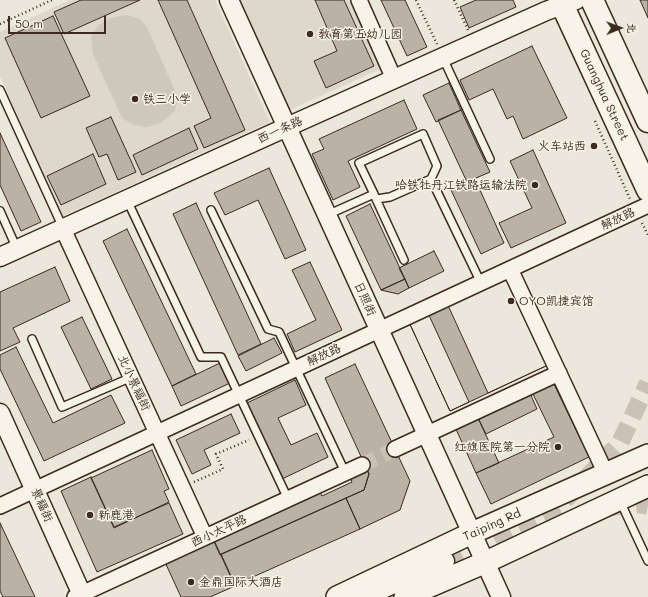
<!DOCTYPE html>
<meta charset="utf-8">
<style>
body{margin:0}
#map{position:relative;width:648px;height:597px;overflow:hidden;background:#ece7dc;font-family:Mali,"LXGW WenKai TC",sans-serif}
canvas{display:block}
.north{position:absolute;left:600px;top:8px;width:40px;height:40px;-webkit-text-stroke:3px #f7f3e8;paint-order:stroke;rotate:89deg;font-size:11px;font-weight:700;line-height:16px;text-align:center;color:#3b2a1e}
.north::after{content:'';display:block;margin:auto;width:14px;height:18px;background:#3b2a1e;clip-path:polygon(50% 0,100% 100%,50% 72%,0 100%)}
.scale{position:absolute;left:8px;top:16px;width:98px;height:18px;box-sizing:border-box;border:2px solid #3b2a1e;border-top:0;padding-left:5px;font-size:12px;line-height:14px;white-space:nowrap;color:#3b2a1e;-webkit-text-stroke:3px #f7f3e8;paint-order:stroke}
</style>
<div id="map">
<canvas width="648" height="597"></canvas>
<div class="north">北</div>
<div class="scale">50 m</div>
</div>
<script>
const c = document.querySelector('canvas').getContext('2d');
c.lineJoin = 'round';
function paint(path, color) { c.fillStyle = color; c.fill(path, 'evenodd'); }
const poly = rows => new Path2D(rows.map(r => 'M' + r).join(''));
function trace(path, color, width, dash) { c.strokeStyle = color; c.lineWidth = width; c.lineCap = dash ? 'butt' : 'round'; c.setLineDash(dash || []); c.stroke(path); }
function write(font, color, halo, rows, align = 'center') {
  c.font = font + ' Mali,"LXGW WenKai TC",sans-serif'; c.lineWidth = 3; c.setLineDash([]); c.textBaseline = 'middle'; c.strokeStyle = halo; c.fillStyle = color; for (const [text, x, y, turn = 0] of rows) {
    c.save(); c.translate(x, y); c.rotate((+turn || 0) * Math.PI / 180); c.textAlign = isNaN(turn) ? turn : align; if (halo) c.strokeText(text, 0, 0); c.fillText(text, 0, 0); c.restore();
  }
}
paint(poly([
 [70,0,215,0,270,122,63,216,0,76,0,32],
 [235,0,355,0,385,67,285,112]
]), '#ddd7cc');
paint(poly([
 [127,15,140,19,147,27,178,98,175,111,161,123,147,127,134,125,122,118,93,54,91,36,99,25,110,18]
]), '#cec8bc');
const building = poly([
 [81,0,140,0,64,34,54,12,81,0],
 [158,0,187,0,245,130,204,148,194,126,211,118,158,0],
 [315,0,344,0,374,66,326,88,314,61,337,51,315,0],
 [381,0,405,0,427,47,407,56,381,0],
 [476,0,513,0,516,7,469,28,460,7,476,0],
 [640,0,648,0,648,18,640,0],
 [53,16,90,96,41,118,5,38,53,16],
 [532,46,567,118,523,139,513,116,507,119,493,89,469,100,460,80,532,46],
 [449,83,461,110,436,122,423,95,449,83],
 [404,100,417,129,348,161,360,187,333,200,312,154,324,149,319,139,404,100],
 [461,110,490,172,467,182,438,120,461,110],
 [111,117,136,172,118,180,107,154,99,157,86,128,111,117],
 [189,128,198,149,142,175,133,155,189,128],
 [0,133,41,222,21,231,0,185,0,133],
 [533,150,566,223,511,248,499,223,532,208,510,161,533,150],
 [93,154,106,184,61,205,47,176,93,154],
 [269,168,306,250,285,259,258,200,225,215,214,193,269,168],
 [475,179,504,243,481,254,451,190,475,179],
 [196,203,261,344,238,355,173,214,196,203],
 [370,204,405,279,381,290,346,216,370,204],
 [127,229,196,374,172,386,103,241,127,229],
 [434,251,444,271,409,288,399,268,434,251],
 [310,262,342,330,295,352,287,334,316,320,292,270,310,262],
 [55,267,70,301,13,328,20,342,0,351,0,292,55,267],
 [506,274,548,365,450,411,408,320,506,274],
 [506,274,548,365,488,393,446,301,506,274],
 [405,279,409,288,398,294,381,290,405,279],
 [427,311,469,402,450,411,408,320,427,311],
 [82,317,112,379,91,389,61,327,82,317],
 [274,338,282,353,246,371,238,356,274,338],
 [16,347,53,423,111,395,125,423,44,461,0,369,0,355,16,347],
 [220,363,230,383,181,406,172,386,220,363],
 [355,364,410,481,400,510,360,529,346,498,364,490,369,474,325,378,355,364],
 [295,380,306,405,278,418,291,445,317,433,328,457,282,479,247,403,295,380],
 [552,380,589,457,491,504,476,473,554,437,531,390,552,380],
 [529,391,537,409,486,434,477,416,529,391],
 [231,414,240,433,204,450,211,465,192,474,176,440,231,414],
 [477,416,499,463,476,473,455,427,477,416],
 [152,450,169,489,164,491,169,502,114,528,91,478,152,450],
 [366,467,369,474,364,490,220,555,212,537,318,489,322,496,352,482,349,475,366,467],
 [91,477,114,527,169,503,183,534,97,572,61,491,91,477],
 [346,498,360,529,235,585,221,554,346,498],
 [0,523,35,597,3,597,0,591,0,523],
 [213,538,235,586,210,597,181,597,164,560,213,538]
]);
paint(building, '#bab2a7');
trace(building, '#3b2a1e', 1);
trace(poly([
 [362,465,395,449]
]), '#c9c1b6', 15, [15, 8]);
trace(poly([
 [609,507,639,504,648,506],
 [445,561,559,506,620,443,648,383]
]), '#c9c1b6', 18, [18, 9]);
const service = poly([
 [443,58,490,159],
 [0,90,63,228],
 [431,179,481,283],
 [376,199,390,197,431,179,437,166,423,134,359,163,374,194,376,199,404,260],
 [127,200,201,357,221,357,288,499],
 [211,210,268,329,279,332,345,472],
 [0,211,17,249],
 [327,215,374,194],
 [32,339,62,407,132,377],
 [620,501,648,561]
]);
const minor = poly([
 [359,0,394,79],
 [63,229,205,537],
 [510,269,606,474],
 [395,449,559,373],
 [0,506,648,205],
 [75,597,362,465]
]);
const tertiary = poly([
 [229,0,501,597],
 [0,257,287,127,546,11,576,0],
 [0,413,83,597],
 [365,597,445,561]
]);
const secondary = poly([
 [337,597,472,533,648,455],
 [405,597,486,562,648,486]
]);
const trunk = poly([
 [560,0,648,190],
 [592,0,648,121]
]);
trace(service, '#3b2a1e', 10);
trace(minor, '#3b2a1e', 18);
trace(tertiary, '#3b2a1e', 21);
trace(secondary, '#3b2a1e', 24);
trace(trunk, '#3b2a1e', 25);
trace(poly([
 [416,0,437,44],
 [454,0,468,30],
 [0,24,52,0],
 [595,121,630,199],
 [642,223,648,235],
 [194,482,223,469,216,454,249,440]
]), '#3b2a1e', 2.5, [1, 3]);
trace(service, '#f7f3e8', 7);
trace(minor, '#f7f3e8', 15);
trace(tertiary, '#f7f3e8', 18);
trace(secondary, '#f7f3e8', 21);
trace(trunk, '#f7f3e8', 22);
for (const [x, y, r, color] of [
 [310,34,4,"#3b2a1e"],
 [135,99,4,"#3b2a1e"],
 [594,146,4,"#3b2a1e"],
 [535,185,4,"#3b2a1e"],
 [511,301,4,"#3b2a1e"],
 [558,447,4,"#3b2a1e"],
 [90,515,4,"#3b2a1e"],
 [191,582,4,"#3b2a1e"]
]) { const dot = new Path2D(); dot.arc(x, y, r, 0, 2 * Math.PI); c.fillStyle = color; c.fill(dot); trace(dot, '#f7f3e8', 1.5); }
write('12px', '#3b2a1e', '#f7f3e8', [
 ["教育第五幼儿园",318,34],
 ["铁三小学",143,99],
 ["火车站西",586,146,"right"],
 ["哈铁牡丹江铁路运输法院",527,185,"right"],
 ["OYO凯捷宾馆",519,301],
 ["红旗医院第一分院",550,447,"right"],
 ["新鹿港",98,515],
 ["金鼎国际大酒店",199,582]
], 'left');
write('12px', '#3b2a1e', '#f7f3e8', [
 ["Guanghua Street",604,95,65],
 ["西一条路",280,130,-24],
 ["解放路",618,219,-25],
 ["日照街",365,299,66],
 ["解放路",324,355,-25],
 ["北小景福街",134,383,65],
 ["景福街",42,505,66],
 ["Taiping Rd",492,525,-24],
 ["西小太平路",219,531,-25]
]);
</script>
